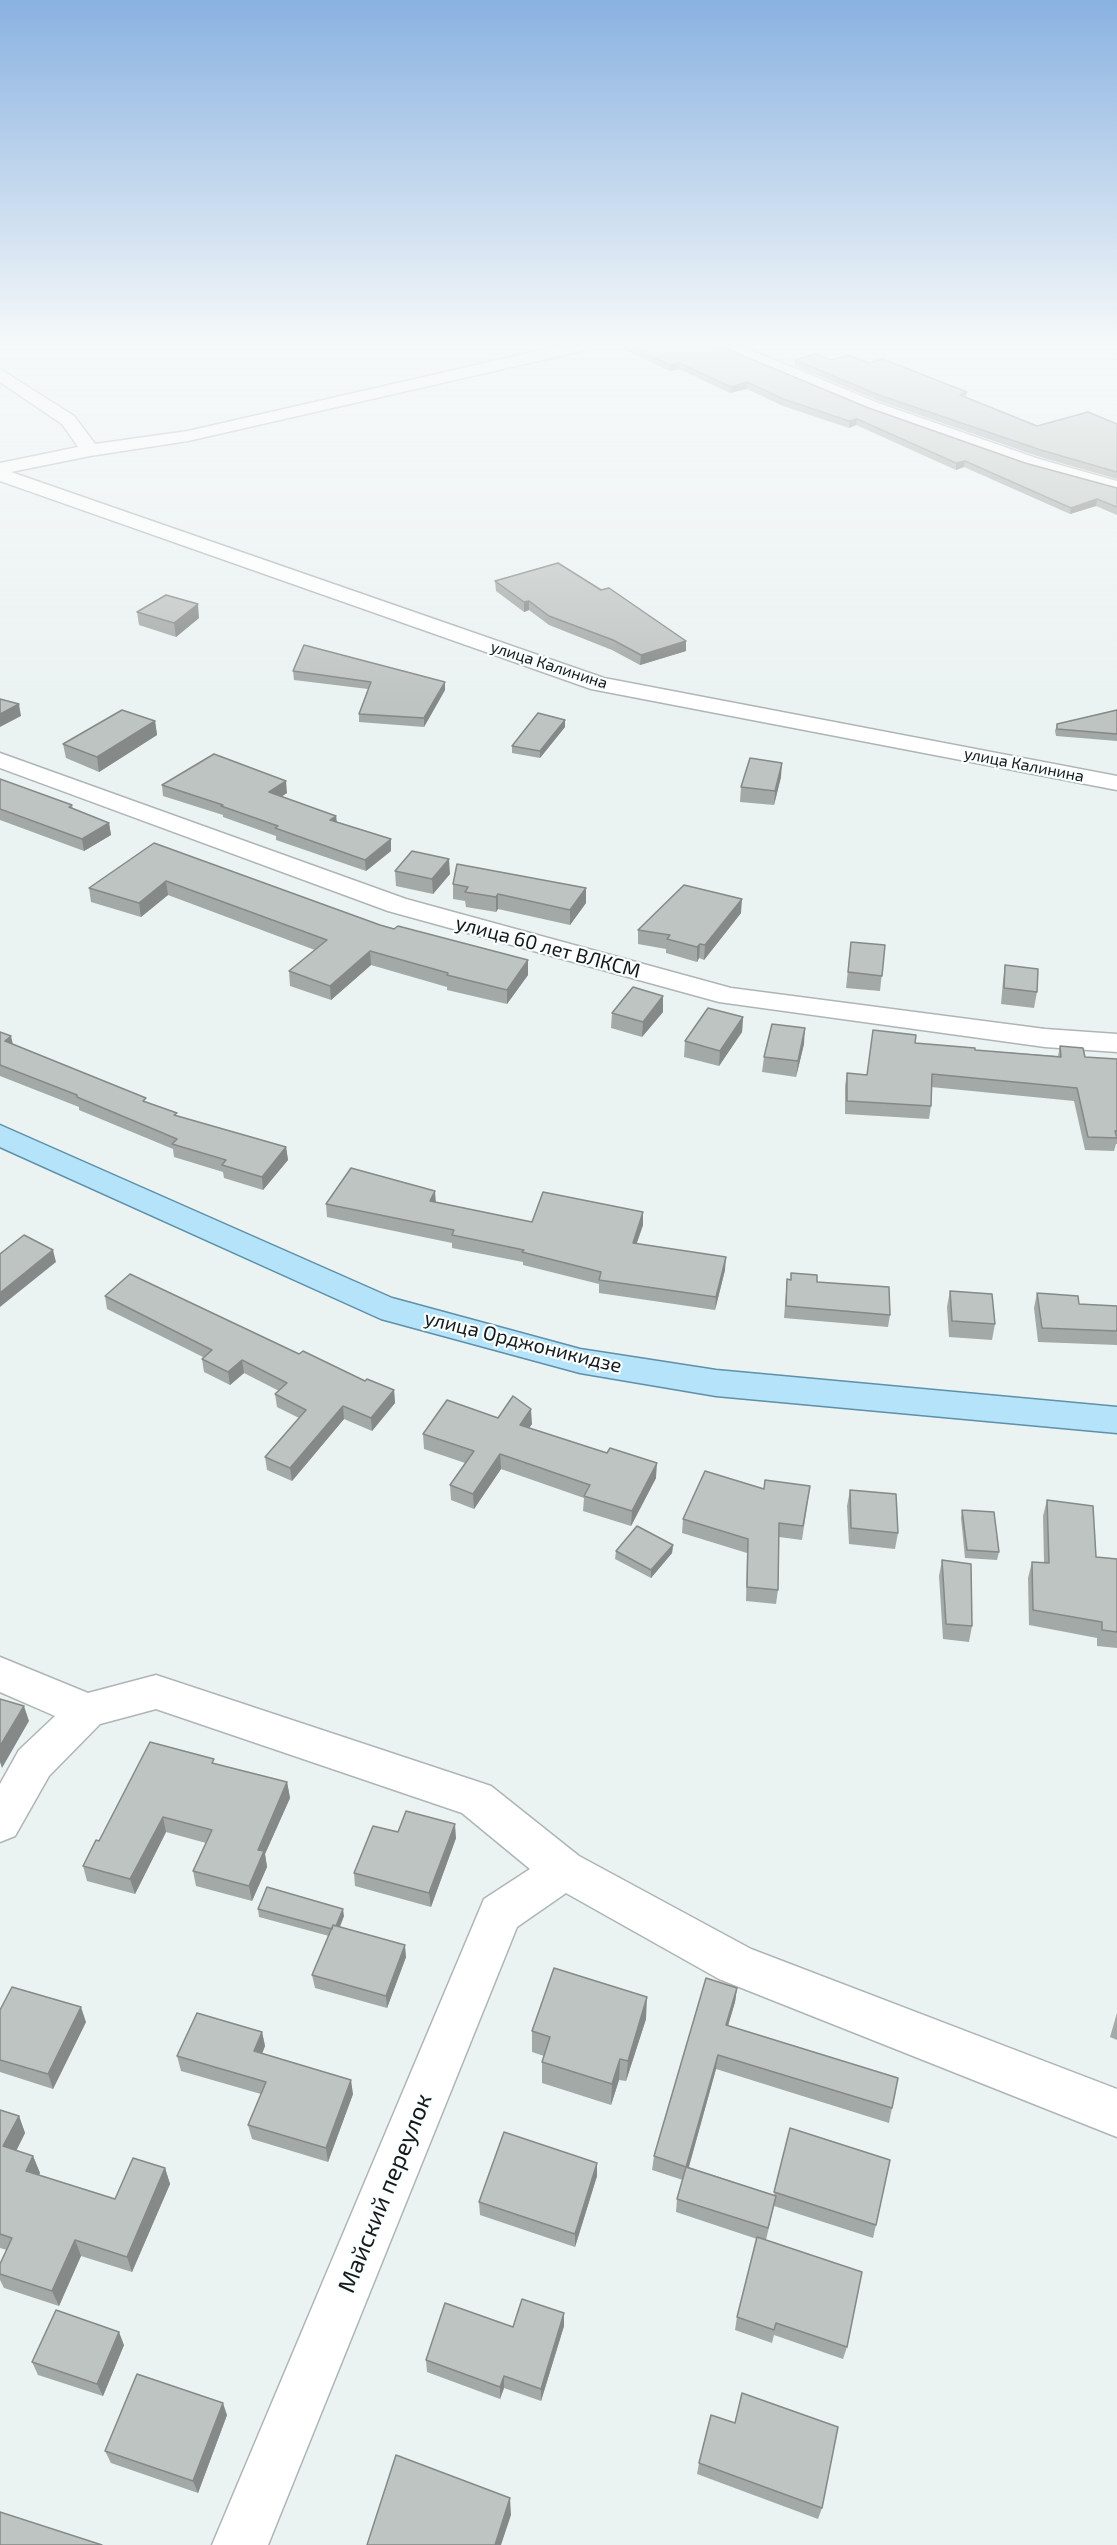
<!DOCTYPE html>
<meta charset="utf-8">
<style>
body{margin:0}
canvas{display:block;background:#ebf2f2}
</style>
<canvas width="1117" height="2545"></canvas>
<script>
const c = document.querySelector('canvas').getContext('2d');
c.lineJoin = 'round';
const poly = rows => new Path2D(rows.map(r => 'M' + r).join(''));
function trace(path, color, width, dash) { c.strokeStyle = color; c.lineWidth = width; c.lineCap = dash ? 'butt' : 'round'; c.setLineDash(dash || []); c.stroke(path); }
function paint(path, color) { c.fillStyle = color; c.fill(path, 'evenodd'); }
function write(font, color, halo, rows, align = 'center') {
  c.font = font + ' "Exo 2",sans-serif'; c.lineWidth = 4.5; c.setLineDash([]); c.textBaseline = 'middle'; c.strokeStyle = halo; c.fillStyle = color; for (const [text, x, y, turn = 0] of rows) {
    c.save(); c.translate(x, y); c.rotate((+turn || 0) * Math.PI / 180); c.textAlign = isNaN(turn) ? turn : align; if (halo) c.strokeText(text, 0, 0); c.fillText(text, 0, 0); c.restore();
  }
}
const minor = poly([
 [559,346,590,346,582,351,188,441,90,456,11,472,604,678,1117,776,1117,790,591,689,0,481,0,463,78,447,62,424,0,382,0,369,74,416,95,444,188,431,559,346],
 [718,346,741,346,878,403,1039,459,1117,481,1117,493,1025,467,866,411,720,350,718,346],
 [0,753,406,899,731,988,1045,1029,1117,1034,1117,1052,1045,1047,719,1002,388,911,0,768,0,753],
 [0,1657,88,1693,156,1675,491,1786,579,1856,751,1949,1117,2089,1117,2137,719,1979,566,1893,517,1927,268,2545,212,2545,484,1899,530,1869,462,1813,156,1709,100,1724,49,1776,15,1836,0,1842,0,1784,19,1750,55,1716,0,1692,0,1657]
]);
const major = poly([
 [0,1125,392,1298,580,1349,716,1370,1117,1407,1117,1433,716,1396,580,1373,381,1319,0,1147,0,1125]
]);
trace(minor, '#afb5b6', 3);
trace(major, '#5e90a9', 3);
paint(minor, '#fff');
paint(major, '#b5e3fa');
paint(poly([
 [623,346,720,346,866,407,1025,463,1117,488,1117,515,1096,506,1070,514,964,467,956,470,856,425,849,428,783,406,747,389,730,393,679,369,670,371,623,349],
 [795,360,831,360,869,363,967,392,966,397,1037,426,1117,424,1117,479,1040,457,879,401,795,366],
 [495,581,601,590,686,641,686,651,640,665,612,650,549,625,529,610,524,612,496,591],
 [137,612,199,618,176,637,139,625],
 [293,671,445,690,424,727,359,722,359,714,368,689,294,680],
 [1117,710,1117,741,1056,736,1055,731,1057,724],
 [155,721,157,735,99,772,66,758,63,744],
 [565,727,540,758,512,753,512,746],
 [781,777,774,805,740,802,741,787],
 [0,779,72,805,73,809,109,823,111,835,84,851,0,820],
 [162,785,287,793,281,797,336,816,337,822,391,839,391,851,366,871,276,840,276,836,223,817,223,815,163,796],
 [154,843,380,925,528,960,528,975,507,1004,447,990,447,987,371,965,331,1000,290,986,289,971,315,950,168,895,141,917,91,902,89,888],
 [395,871,450,874,433,894,396,886],
 [453,884,586,888,586,903,570,925,498,909,496,912,466,907,465,901,453,899],
 [741,913,704,960,699,958,697,962,666,953,666,949,638,944,638,930],
 [851,942,885,945,880,991,846,988],
 [1005,965,1037,992,1034,1008,1001,1004,1003,981],
 [663,996,663,1012,642,1037,611,1028,612,1013],
 [743,1017,742,1032,719,1066,684,1057,685,1041],
 [0,1032,13,1044,177,1116,286,1147,288,1160,263,1190,224,1178,223,1172,174,1157,173,1149,79,1110,79,1107,0,1076],
 [915,1043,975,1050,1058,1056,1060,1046,1085,1057,1117,1059,1117,1144,1116,1144,1114,1151,1085,1150,1074,1101,931,1087,931,1106,929,1119,845,1114,845,1086,847,1073,867,1075],
 [804,1044,796,1077,762,1072,764,1057],
 [436,1202,532,1222,643,1212,643,1225,637,1243,725,1270,715,1310,599,1293,599,1284,523,1265,523,1262,452,1248,452,1243,327,1217,326,1204],
 [791,1273,817,1282,890,1315,888,1327,784,1318,787,1279,791,1280],
 [950,1291,995,1324,992,1340,949,1337,947,1307],
 [1037,1293,1079,1304,1117,1306,1117,1345,1038,1342,1034,1308],
 [105,1296,299,1354,365,1381,394,1390,395,1403,372,1431,344,1419,292,1481,267,1470,265,1457,299,1418,277,1407,275,1394,279,1391,244,1373,230,1385,204,1372,202,1359,203,1357,107,1309],
 [498,1418,532,1424,529,1428,656,1478,631,1526,583,1511,584,1498,501,1469,474,1509,451,1500,450,1485,465,1463,424,1449,423,1434],
 [765,1480,810,1486,802,1540,779,1537,778,1590,776,1604,746,1601,747,1553,682,1533,683,1519,764,1489],
 [850,1490,898,1533,895,1549,849,1544,847,1506],
 [1047,1500,1096,1557,1117,1559,1117,1648,1097,1646,1097,1638,1029,1625,1028,1578,1032,1562,1044,1563,1043,1516],
 [962,1510,999,1552,997,1560,965,1558,961,1518],
 [673,1545,672,1553,651,1578,615,1559,616,1551],
 [942,1560,972,1626,969,1642,943,1639,939,1576],
 [215,1764,287,1782,290,1798,265,1854,267,1867,252,1901,196,1886,193,1871,206,1843,166,1832,135,1894,87,1881,83,1866,99,1841],
 [398,1832,456,1838,431,1907,355,1886,354,1873],
 [258,1909,344,1916,340,1927,406,1957,387,2008,315,1988,312,1975,329,1936,259,1917],
 [737,1988,735,2002,728,2026,892,2108,889,2123,716,2069,689,2167,774,2195,790,2128,876,2225,873,2238,774,2206,766,2240,847,2347,843,2359,774,2335,772,2343,735,2330,737,2317,757,2239,676,2212,677,2199,683,2180,652,2170,654,2156],
 [0,2010,86,2022,53,2089,0,2072],
 [1117,2013,1117,2040,1110,2037],
 [646,2019,626,2081,619,2080,611,2105,542,2083,542,2062,544,2056,532,2052,532,2031],
 [262,2032,265,2046,262,2054,353,2094,328,2162,252,2139,248,2125,261,2094,181,2071,177,2056],
 [0,2110,19,2116,25,2133,16,2151,33,2156,40,2173,38,2175,115,2199,165,2168,170,2184,132,2272,81,2256,59,2306,4,2288,0,2280,0,2264,7,2250,0,2248],
 [597,2176,575,2247,480,2215,479,2202],
 [564,2326,541,2401,504,2388,500,2399,427,2372,426,2360],
 [124,2345,103,2396,38,2375,32,2362],
 [227,2415,198,2493,111,2463,105,2451],
 [699,2463,822,2508,818,2519,697,2474]
]), '#a3a9a6');
paint(poly([
 [679,363,679,369,670,371,670,365],
 [747,382,747,389,730,393,731,387],
 [857,419,856,425,849,428,849,421],
 [965,461,964,467,956,470,956,463],
 [1097,499,1096,506,1070,514,1071,508],
 [529,601,529,610,524,612,524,602],
 [198,604,199,618,176,637,174,623],
 [686,641,686,651,640,665,641,655],
 [445,682,445,690,424,727,424,718],
 [19,704,21,716,0,727,0,714],
 [565,720,565,727,540,758,540,751],
 [155,721,157,735,99,772,97,757],
 [782,763,781,777,774,805,775,791],
 [286,781,287,793,270,804,269,792],
 [336,816,337,827,330,820],
 [109,823,111,835,84,851,82,839],
 [391,839,391,851,366,871,365,860],
 [449,859,450,874,433,894,432,879],
 [166,881,168,895,141,917,139,903],
 [586,888,586,903,570,925,570,910],
 [498,894,498,909,496,912,496,897],
 [742,899,741,913,704,960,705,945],
 [700,944,699,958,697,962,697,947],
 [370,951,371,965,331,1000,330,986],
 [528,960,528,975,507,1004,507,990],
 [663,996,663,1012,642,1037,643,1022],
 [743,1017,742,1032,719,1066,720,1051],
 [805,1028,804,1044,796,1077,798,1061],
 [11,1036,14,1049,5,1041],
 [286,1147,288,1160,263,1190,262,1177],
 [435,1191,436,1204,430,1201],
 [643,1212,643,1225,632,1256,633,1243],
 [53,1250,56,1262,0,1307,0,1293],
 [726,1257,725,1270,715,1310,716,1297],
 [242,1360,244,1373,230,1385,228,1372],
 [394,1390,395,1403,372,1431,371,1418],
 [343,1406,344,1419,292,1481,290,1468],
 [531,1409,532,1424,520,1440,520,1425],
 [500,1454,501,1469,474,1509,473,1494],
 [657,1463,656,1478,631,1526,632,1511],
 [673,1545,672,1553,651,1578,651,1570],
 [24,1706,29,1721,2,1768,0,1762,0,1746],
 [287,1782,290,1798,265,1854,267,1867,252,1901,249,1886,258,1850],
 [163,1817,166,1832,135,1894,130,1879],
 [455,1824,456,1838,431,1907,429,1893],
 [343,1909,344,1916,335,1938,334,1930],
 [405,1945,406,1957,387,2008,386,1996],
 [737,1988,735,2002,724,2039,726,2025],
 [647,1997,646,2019,626,2081,628,2061],
 [81,2007,86,2022,53,2089,48,2074],
 [262,2032,265,2046,257,2066,254,2051],
 [718,2055,716,2069,685,2180,686,2167],
 [620,2059,619,2080,611,2105,612,2084],
 [351,2080,353,2094,328,2162,326,2148],
 [19,2116,25,2133,10,2163,3,2146],
 [33,2156,40,2173,33,2188,26,2171],
 [597,2163,597,2176,575,2247,575,2234],
 [165,2168,170,2184,132,2272,127,2257],
 [75,2240,81,2256,59,2306,52,2291],
 [564,2313,564,2326,541,2401,541,2389],
 [119,2332,124,2345,103,2396,97,2384],
 [504,2376,504,2388,500,2399,500,2387],
 [223,2403,227,2415,198,2493,193,2481],
 [510,2498,511,2515,501,2545,495,2545]
]), '#858987');
const building = poly([
 [630,346,720,346,866,407,1025,463,1117,488,1117,507,1097,499,1071,508,965,461,956,463,857,419,849,421,783,399,747,382,731,387,679,363,670,365,630,346],
 [815,354,831,360,848,355,869,363,883,359,967,392,960,395,1037,426,1088,412,1117,424,1117,472,1041,450,879,395,795,360,815,354],
 [558,563,601,590,609,588,686,641,641,655,613,640,549,616,529,601,524,602,495,581,558,563],
 [166,595,198,604,174,623,137,612,166,595],
 [304,645,445,682,424,718,359,714,371,682,293,671,304,645],
 [0,699,19,704,0,714,0,699],
 [122,710,155,721,97,757,63,744,122,710],
 [1117,710,1117,734,1057,729,1057,724,1117,710],
 [538,713,565,720,540,751,512,746,538,713],
 [214,754,286,781,269,792,336,816,330,820,391,839,365,860,275,828,278,826,221,806,223,805,162,785,214,754],
 [750,758,782,763,775,791,741,787,750,758],
 [0,779,72,805,69,807,109,823,82,839,0,809,0,779],
 [154,843,380,925,394,929,398,926,528,960,507,990,447,975,448,973,370,951,330,986,289,971,327,940,166,881,139,903,89,888,154,843],
 [412,851,449,859,432,879,395,871,412,851],
 [457,864,586,888,570,910,498,894,496,897,465,892,468,887,453,884,457,864],
 [684,885,742,899,705,945,700,944,697,947,667,939,670,935,638,930,684,885],
 [851,942,885,945,882,976,848,972,851,942],
 [1005,965,1038,969,1037,992,1004,988,1005,965],
 [633,987,663,996,643,1022,612,1013,633,987],
 [708,1008,743,1017,720,1051,685,1041,708,1008],
 [772,1024,805,1028,798,1061,764,1057,772,1024],
 [873,1030,916,1035,915,1043,975,1048,975,1050,1061,1057,1060,1046,1083,1048,1085,1057,1117,1059,1117,1131,1115,1131,1117,1138,1088,1137,1077,1088,932,1074,931,1106,847,1101,847,1073,867,1075,873,1030],
 [0,1032,11,1036,5,1041,146,1098,143,1101,177,1113,174,1115,286,1147,262,1177,222,1165,226,1160,172,1144,177,1139,77,1097,77,1095,0,1065,0,1032],
 [351,1168,435,1191,430,1201,532,1222,543,1192,643,1212,633,1243,726,1257,716,1297,599,1280,601,1272,522,1252,524,1250,452,1235,454,1230,326,1204,351,1168],
 [24,1235,53,1250,0,1293,0,1254,24,1235],
 [791,1273,817,1275,817,1282,889,1287,890,1315,786,1306,787,1279,791,1280,791,1273],
 [130,1274,299,1354,303,1351,365,1381,367,1379,394,1390,371,1418,343,1406,290,1468,265,1457,306,1410,275,1394,287,1383,242,1360,228,1372,202,1359,212,1350,105,1296,130,1274],
 [950,1291,992,1294,995,1324,952,1321,950,1291],
 [1037,1293,1078,1296,1079,1304,1117,1306,1117,1331,1042,1328,1037,1293],
 [513,1396,531,1409,520,1425,607,1453,610,1448,657,1463,632,1511,584,1496,590,1485,500,1454,473,1494,450,1485,474,1451,423,1434,447,1400,498,1418,513,1396],
 [705,1471,764,1489,765,1480,810,1486,803,1526,779,1523,778,1590,747,1587,748,1539,683,1519,705,1471],
 [850,1490,896,1494,898,1533,851,1528,850,1490],
 [1047,1500,1093,1506,1096,1557,1117,1559,1117,1632,1102,1630,1102,1622,1033,1610,1032,1562,1049,1563,1047,1500],
 [962,1510,994,1512,999,1552,967,1550,962,1510],
 [637,1526,673,1545,651,1570,616,1551,637,1526],
 [942,1560,971,1564,972,1626,946,1624,942,1560],
 [0,1699,24,1706,0,1746,0,1699],
 [150,1742,214,1759,212,1763,287,1782,258,1850,264,1851,249,1886,193,1871,212,1830,163,1817,130,1879,83,1866,96,1840,99,1841,150,1742],
 [406,1811,455,1824,429,1893,354,1873,373,1826,398,1832,406,1811],
 [267,1887,343,1909,336,1926,333,1925,332,1929,258,1909,267,1887],
 [333,1925,405,1945,386,1996,312,1975,333,1925],
 [554,1968,647,1997,628,2061,620,2059,612,2084,542,2062,550,2037,532,2031,554,1968],
 [706,1978,737,1988,726,2025,898,2078,892,2108,718,2055,686,2167,654,2156,706,1978],
 [12,1987,81,2007,48,2074,0,2060,0,2010,12,1987],
 [197,2013,262,2032,254,2051,351,2080,326,2148,248,2125,266,2082,177,2056,197,2013],
 [0,2110,19,2116,3,2146,33,2156,26,2171,115,2199,133,2158,165,2168,127,2257,75,2240,52,2291,0,2274,0,2264,12,2238,0,2234,0,2110],
 [790,2128,890,2160,876,2225,774,2192,790,2128],
 [504,2132,597,2163,575,2234,479,2202,504,2132],
 [686,2167,776,2196,768,2228,677,2199,686,2167],
 [757,2237,862,2272,847,2347,776,2323,774,2330,737,2317,757,2237],
 [522,2299,564,2313,541,2389,504,2376,500,2387,426,2360,445,2303,513,2327,522,2299],
 [56,2310,119,2332,97,2384,32,2362,56,2310],
 [137,2374,223,2403,193,2481,105,2451,137,2374],
 [742,2393,838,2427,822,2508,699,2463,711,2415,735,2423,742,2393],
 [396,2455,510,2498,495,2545,367,2545,396,2455],
 [0,2512,102,2545,0,2545,0,2512]
]);
paint(building, '#bec4c1');
trace(building, '#858987', 1.5);
const sky = c.createLinearGradient(0, 0, 0, 702);
sky.addColorStop(0, '#89b2e1');
sky.addColorStop(0.49, '#f6f9f9');
sky.addColorStop(1, '#f6f9f900');
c.fillStyle = sky;
c.fillRect(0, 0, 1117, 702);
write('16px', '#161919', '#f9ffff', [
 ["улица Калинина",549,665,18],
 ["улица Калинина",1024,765,11]
]);
write('20px', '#161919', '#f9ffff', [
 ["улица 60 лет ВЛКСМ",548,947,15],
 ["улица Орджоникидзе",523,1342,14]
]);
write('24px', '#161919', '#f9ffff', [
 ["Майский переулок",385,2193,-68]
]);
</script>
